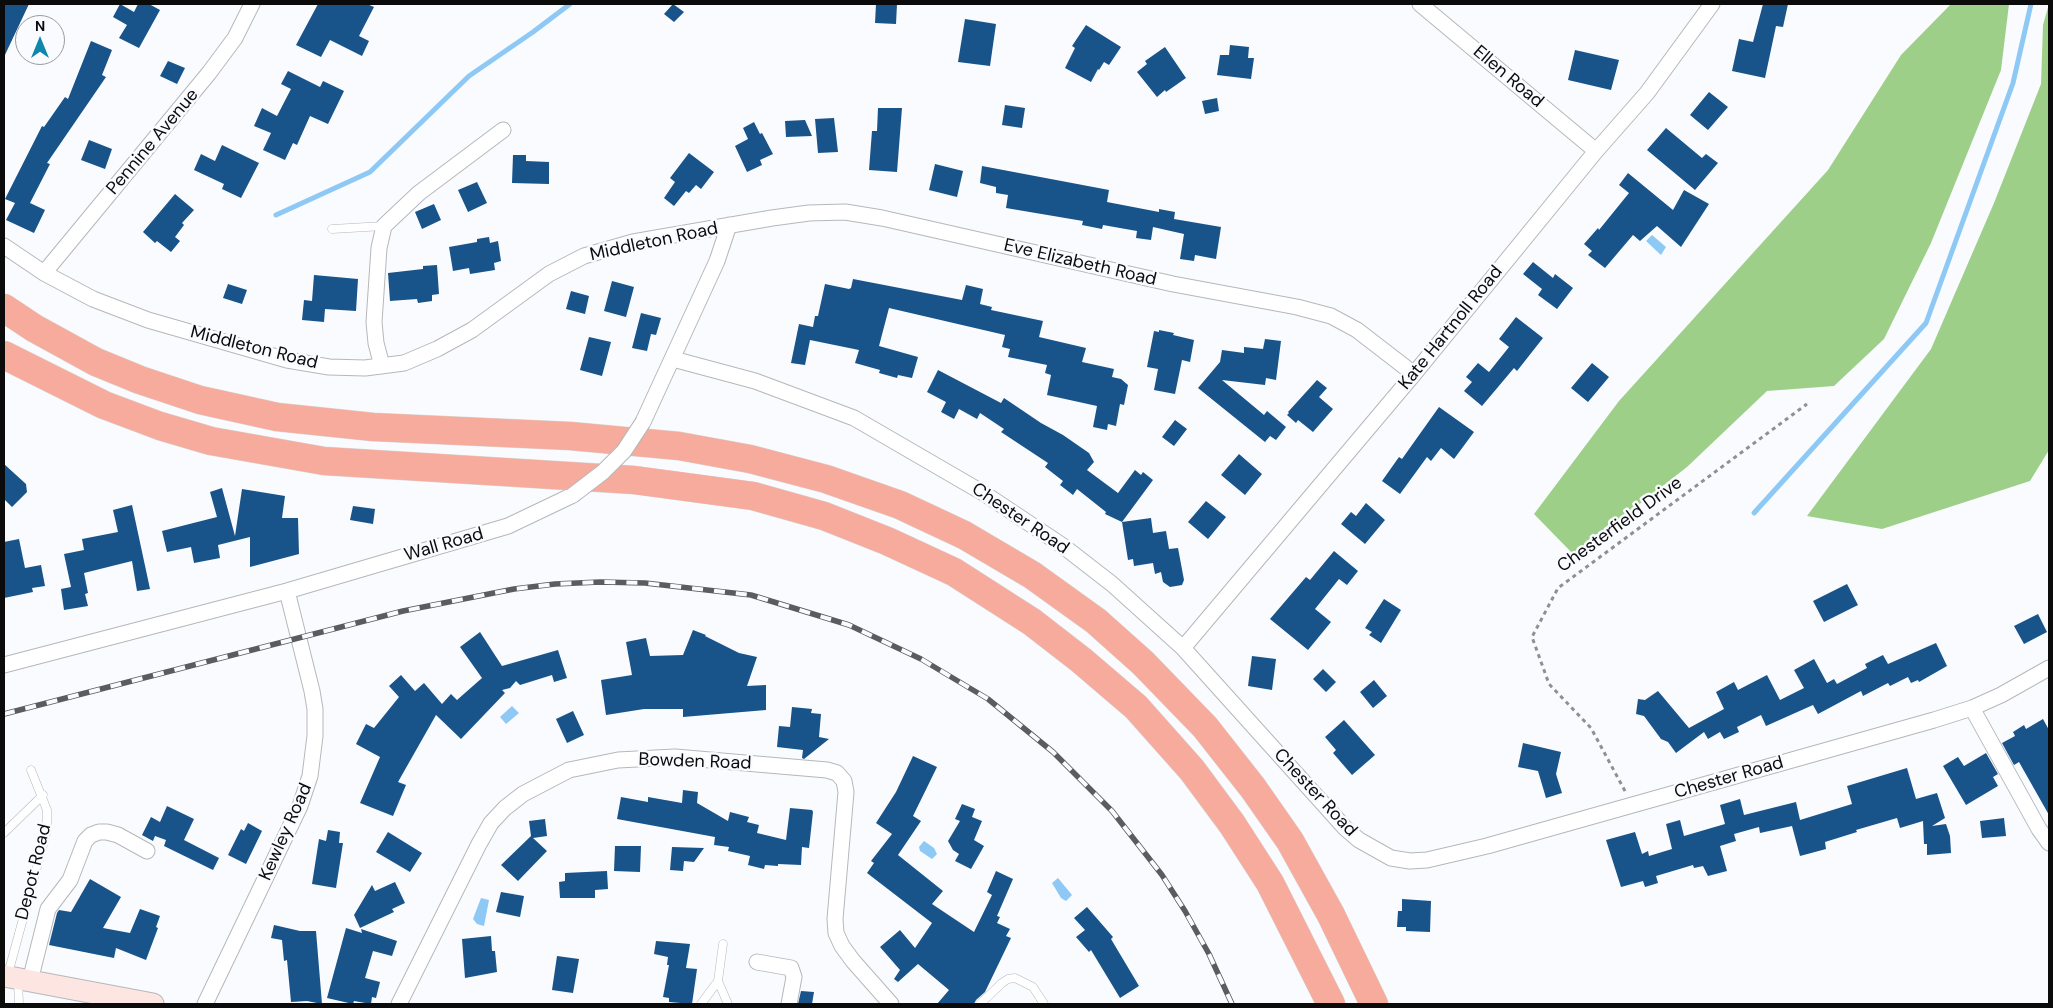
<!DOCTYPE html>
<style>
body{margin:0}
#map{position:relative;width:2053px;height:1008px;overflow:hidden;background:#f9fbfe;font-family:"DM Sans",sans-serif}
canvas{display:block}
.frame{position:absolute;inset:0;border:5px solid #0b0b0c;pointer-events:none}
.north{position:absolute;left:15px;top:15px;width:50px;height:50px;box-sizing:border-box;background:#f9fbfe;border:1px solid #9a9b9d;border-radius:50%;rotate:0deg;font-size:14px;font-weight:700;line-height:20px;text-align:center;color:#0b0b0c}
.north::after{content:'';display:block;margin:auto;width:18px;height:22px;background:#0f86ab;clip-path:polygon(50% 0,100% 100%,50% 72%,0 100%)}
</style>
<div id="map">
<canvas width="2053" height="1008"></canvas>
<div class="frame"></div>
<div class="north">N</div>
</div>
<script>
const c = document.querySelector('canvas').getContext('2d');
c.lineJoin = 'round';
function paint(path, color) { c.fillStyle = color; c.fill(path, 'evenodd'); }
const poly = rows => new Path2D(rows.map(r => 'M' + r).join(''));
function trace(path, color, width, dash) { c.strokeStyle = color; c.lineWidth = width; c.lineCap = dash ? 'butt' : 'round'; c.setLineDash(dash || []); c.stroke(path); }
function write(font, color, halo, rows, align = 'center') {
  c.font = font + ' "DM Sans",sans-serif'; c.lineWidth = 5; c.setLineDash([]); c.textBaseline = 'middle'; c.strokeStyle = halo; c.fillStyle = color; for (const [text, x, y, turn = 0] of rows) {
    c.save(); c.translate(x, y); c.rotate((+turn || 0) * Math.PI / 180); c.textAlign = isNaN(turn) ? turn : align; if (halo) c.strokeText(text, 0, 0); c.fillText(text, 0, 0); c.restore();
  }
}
paint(poly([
 [1951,4,2009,4,2001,70,1931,243,1884,339,1834,386,1767,391,1687,467,1574,555,1534,514,1619,401,1828,170,1901,55],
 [2049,4,2049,450,2030,481,1882,529,1807,516,1931,349,1994,203,2041,84,2043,25]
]), '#9ecf89');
paint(poly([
 [1652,235,1666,247,1661,255,1646,241],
 [512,706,519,713,506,724,500,717],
 [924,841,934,848,937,854,932,859,920,851,919,847],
 [1058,878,1072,895,1066,901,1061,898,1052,883],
 [481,898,489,900,484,926,477,924,473,919]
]), '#8dc9f4');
trace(poly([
 [276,215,370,172,469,76,533,32,570,4],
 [1754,513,1926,323,2013,83,2031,4]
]), '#8dc9f4', 5);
paint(poly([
 [4,4,29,4,4,57],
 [120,4,134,12,138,4,149,4,160,10,139,48,119,38,127,25,113,17],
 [318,4,367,4,374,7,359,36,369,41,362,56,330,40,321,57,296,45],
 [673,4,684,12,674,22,664,14],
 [876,4,897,4,896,24,875,23],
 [1763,4,1788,4,1783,27,1776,26,1765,78,1732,71,1739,39,1753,42],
 [965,19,996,24,990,66,958,62],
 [1086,25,1121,47,1109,65,1104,62,1099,70,1098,69,1091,82,1065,68,1075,48,1072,46],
 [91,41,112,50,102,75,106,77,47,163,50,164,30,203,45,210,34,233,6,220,15,203,5,199,42,126,44,127,65,97,68,99],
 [1230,45,1249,47,1248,58,1254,58,1251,79,1217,75,1220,55,1229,55],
 [1165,47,1186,78,1166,92,1165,90,1157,97,1137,72,1147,64,1145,61],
 [1575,50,1619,60,1611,90,1568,80],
 [168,61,185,68,177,84,160,76],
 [288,71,320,87,323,81,344,91,328,124,310,116,297,145,293,143,285,160,263,150,271,133,254,126,262,108,277,116,291,89,281,84],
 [1709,92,1728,107,1708,130,1690,115],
 [1217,98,1219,111,1205,114,1202,101],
 [1005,105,1025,108,1022,128,1002,125],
 [878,108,902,108,897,172,869,170,872,131,877,131],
 [834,118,838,152,818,153,815,119],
 [805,120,812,136,786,137,785,121],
 [754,122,760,134,762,133,773,154,760,160,762,165,747,172,735,146,748,139,743,128],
 [1666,128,1702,158,1706,154,1718,163,1695,190,1647,150],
 [89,140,112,149,105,169,81,160],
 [222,145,259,163,241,198,222,189,224,184,194,170,201,154,215,161],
 [689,153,714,172,701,189,696,185,689,193,686,191,674,206,664,198,675,182,670,178],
 [513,155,526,155,526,161,549,162,549,184,512,183],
 [935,164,963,171,957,197,929,190],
 [982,166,1109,190,1107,202,1159,212,1159,209,1175,212,1174,219,1221,227,1216,259,1195,255,1194,261,1180,259,1184,234,1153,227,1151,240,1136,238,1137,231,1103,225,1102,229,1082,225,1083,221,1006,208,1008,195,996,193,996,187,980,183],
 [1628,173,1673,210,1684,190,1709,204,1681,247,1657,226,1640,241,1633,235,1605,268,1588,255,1592,251,1584,244,1598,228,1599,230,1629,193,1619,185],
 [477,182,487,203,468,212,458,190],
 [175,194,194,210,182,223,184,225,175,237,180,241,171,252,157,241,155,243,143,232],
 [434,204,441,220,422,229,415,212],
 [489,237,490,243,498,241,501,261,494,263,495,270,470,274,469,268,453,271,449,247,477,242,477,239],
 [1533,262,1553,278,1555,274,1573,288,1557,309,1538,295,1542,289,1523,274],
 [437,265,439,294,432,295,432,301,418,303,417,299,390,301,388,273,423,269,423,266],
 [314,275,358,279,356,311,325,309,324,322,302,320,304,300,312,301],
 [853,279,962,300,966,285,983,289,980,304,992,307,991,310,1043,321,1039,337,1086,348,1082,362,1114,369,1112,377,1121,379,1128,385,1124,405,1120,404,1116,426,1108,424,1107,430,1093,427,1097,406,1047,395,1051,375,1045,373,1047,365,1008,357,1010,349,1002,347,1005,335,889,308,879,346,918,357,912,378,898,375,897,378,879,373,880,370,855,363,859,350,810,340,805,365,791,363,799,324,813,327,815,316,818,316,825,284,849,289,851,288],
 [612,281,634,287,626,317,604,311],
 [228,284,247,290,242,304,223,298],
 [571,291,589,296,585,314,566,309],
 [641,313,661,318,656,335,651,334,647,351,632,348],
 [1516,317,1543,338,1517,371,1514,368,1482,406,1464,391,1472,382,1466,377,1478,363,1489,372,1509,347,1499,339],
 [1159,330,1174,333,1173,335,1194,340,1190,362,1182,360,1175,394,1154,390,1158,369,1147,367,1154,331,1159,332],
 [589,337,611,342,602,376,580,370],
 [1265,339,1281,341,1276,380,1266,378,1265,385,1222,380,1264,415,1267,411,1286,427,1276,440,1270,436,1265,442,1198,388,1220,362,1222,350,1244,353,1244,347,1263,349],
 [1592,363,1609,377,1588,402,1571,388],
 [938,370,1001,403,1004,398,1041,423,1063,435,1089,453,1094,462,1087,470,1118,493,1135,470,1141,475,1143,472,1153,480,1122,522,1105,514,1106,512,1077,489,1073,495,1060,485,1063,481,1045,467,1048,463,1001,432,1004,429,980,413,977,419,959,409,954,419,941,412,946,402,927,392],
 [1317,380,1327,388,1319,397,1333,409,1313,432,1298,420,1296,423,1287,415,1289,413,1288,412],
 [1439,407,1474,432,1454,459,1441,448,1431,461,1427,457,1400,494,1382,481,1399,457,1402,459],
 [1175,420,1187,429,1174,446,1162,437],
 [1239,454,1262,474,1245,495,1221,475],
 [4,464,26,484,27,492,12,507,4,499],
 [222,488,235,536,242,489,285,496,282,518,298,518,299,554,250,567,250,537,218,545,220,558,194,563,191,547,167,552,162,531,217,517,210,492],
 [1206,501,1226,517,1208,539,1188,522],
 [1366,503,1385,520,1365,544,1341,524,1351,512,1356,516],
 [132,505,150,589,137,591,132,561,84,573,88,593,85,594,88,606,64,610,61,589,71,587,64,554,84,550,82,539,118,532,113,510],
 [353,506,375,509,373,524,350,520],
 [1151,518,1153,533,1166,531,1169,549,1178,548,1184,580,1182,585,1170,587,1163,582,1161,572,1155,574,1153,563,1134,566,1133,559,1128,560,1122,522],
 [19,539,25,568,41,565,45,586,32,588,33,592,4,598,4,542],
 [1334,551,1358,571,1347,585,1339,579,1315,609,1331,622,1308,650,1270,619,1306,577,1310,580],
 [1847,584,1858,605,1824,622,1813,601],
 [1384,599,1401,610,1381,643,1369,635,1372,632,1365,628],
 [2038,614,2047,632,2024,644,2014,626],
 [693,630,706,635,705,636,739,653,757,657,747,686,766,685,766,710,683,717,683,709,644,709,606,715,601,680,632,675,626,642,646,638,650,656,683,655],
 [480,632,502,666,558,650,567,678,554,682,552,675,520,685,516,681,510,688,502,690,505,693,461,739,436,715,398,782,406,785,393,816,360,803,380,757,356,744,366,724,374,728,399,697,389,686,401,675,415,691,424,683,442,704,451,694,457,700,482,678,460,647],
 [1936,643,1947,666,1919,682,1918,680,1911,683,1908,677,1890,686,1888,683,1863,696,1861,691,1818,714,1813,705,1766,726,1761,715,1737,727,1739,732,1724,739,1720,732,1708,739,1704,732,1676,753,1668,742,1661,739,1644,716,1636,714,1638,699,1645,700,1658,691,1689,728,1724,709,1716,692,1734,682,1738,690,1767,675,1780,700,1804,688,1794,670,1814,659,1827,683,1834,679,1837,684,1867,668,1865,664,1883,655,1888,664],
 [1252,656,1276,659,1272,690,1248,686],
 [1323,669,1336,682,1326,692,1313,679],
 [1374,680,1387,696,1373,708,1360,692],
 [792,707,812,709,811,713,821,714,819,737,829,739,804,759,802,758,803,750,777,747,779,726,790,727],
 [573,711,584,735,567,743,556,719],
 [2043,719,2049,730,2049,815,2019,762,2014,765,2002,743,2015,736,2013,732,2024,725,2026,729],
 [1344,720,1375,755,1352,775,1333,753,1336,750,1325,737],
 [1523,743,1561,752,1556,774,1562,793,1546,798,1538,771,1518,767],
 [1986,753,1998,774,1993,777,1998,786,1966,805,1943,766,1958,757,1964,766],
 [913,756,937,767,913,816,921,821,898,855,943,891,932,904,974,932,992,895,987,892,996,871,1013,879,997,916,1000,917,997,923,1010,929,1006,936,1011,938,985,992,976,1000,974,1004,937,1004,949,990,918,964,898,982,894,979,900,970,880,947,900,930,915,948,932,923,867,873,874,863,871,861,892,834,876,823,896,792],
 [1907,768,1916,799,1937,793,1945,818,1932,826,1946,824,1950,836,1951,853,1927,855,1927,844,1924,844,1923,821,1900,828,1897,818,1856,830,1857,832,1825,842,1826,849,1800,856,1792,826,1760,833,1759,827,1734,834,1736,841,1720,846,1727,871,1708,876,1703,866,1694,868,1693,865,1656,876,1658,883,1645,887,1643,881,1621,887,1606,840,1635,832,1642,854,1648,851,1649,856,1672,849,1666,824,1680,820,1684,836,1725,824,1720,805,1740,799,1744,815,1796,802,1800,820,1852,804,1847,786],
 [683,790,698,792,697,803,728,821,730,812,749,817,747,822,759,825,757,833,786,840,790,808,812,810,813,812,809,848,802,847,801,865,778,864,778,866,765,865,764,869,748,865,750,856,728,851,729,847,714,845,715,837,617,819,621,797,648,802,648,797,682,803],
 [962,804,975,809,972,817,982,821,974,840,984,846,971,869,955,861,959,854,953,850,948,841,960,821,955,819],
 [167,806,194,819,184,840,219,858,213,870,164,846,166,840,155,836,153,841,142,835,151,817,160,822],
 [2004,818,2006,836,1982,838,1980,821],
 [545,819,547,836,533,838,547,851,518,881,501,865,531,836,529,821],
 [248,823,262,831,246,864,228,855,241,829,244,831],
 [328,830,340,832,339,843,343,843,336,888,312,884,319,839,326,841],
 [388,832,422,853,410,872,376,852],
 [615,846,641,846,640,872,614,871],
 [672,847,704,848,694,862,684,861,683,871,670,870],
 [607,871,608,889,595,890,595,898,560,898,559,882,565,881,565,873],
 [90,879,121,897,103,928,130,933,140,909,160,916,156,927,158,928,146,960,116,948,114,958,49,945,57,913,59,910,71,912],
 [395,882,405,903,392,909,394,912,360,928,354,915,372,885,375,891],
 [501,892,524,896,520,917,496,912],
 [1402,899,1431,901,1430,932,1406,931,1406,927,1397,927,1398,911,1402,911],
 [1087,907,1113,937,1111,939,1139,986,1120,998,1091,950,1089,952,1076,937,1085,930,1074,918],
 [274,925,300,931,316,931,322,1004,307,1001,291,1002,287,960,284,961,282,940,271,938],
 [346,928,362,933,361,929,397,941,392,956,373,951,365,978,380,982,376,998,372,997,371,1004,354,1001,353,1004,327,998],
 [491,936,492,951,495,951,497,972,465,978,462,939],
 [656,941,690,944,686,968,697,969,692,1004,669,1002,669,998,663,997,669,965,667,965,668,957,654,954],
 [557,956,579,959,573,993,552,990],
 [801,991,814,992,812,1004,798,1004]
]), '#18538a');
const lane = poly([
 [332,229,384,226],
 [4,833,43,795],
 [723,944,718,981,728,1004],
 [8,974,47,830,47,810,31,770],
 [18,981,19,1004],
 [701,1004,718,981],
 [980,1004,1002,983,1008,979,1015,978,1033,987,1044,1004]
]);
const street = poly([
 [1420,4,1596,151],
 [4,246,44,273,93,299,148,320,287,360,329,367,365,368,404,363,437,349,472,330,549,274,584,256,633,242,772,218,809,213,845,212,882,218,1173,284,1297,307,1331,316,1357,330,1414,374],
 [44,273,209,73,235,38,252,4],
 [673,359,755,381,854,418,985,494,1063,546,1112,584,1183,648,1345,828,1359,840,1391,858,1410,861,1427,860,1487,846,1934,720,1972,708,2001,695,2049,668],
 [382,366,376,343,374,322,379,248,384,226,419,193,503,130],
 [643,422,717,261,729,225],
 [1183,648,1414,374,1596,151,1647,93,1712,4],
 [4,665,287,591,508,526,573,495],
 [1972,708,2039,829,2049,843],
 [757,962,791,968,794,977,789,1004],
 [30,981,48,909,70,880,85,841,91,835,99,832,107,832,118,835,147,851],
 [205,1004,300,806,310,776,315,736,315,709,312,691,287,591],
 [399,1004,479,844,491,823,505,808,523,794,569,770,618,760,675,757,827,770,837,773,844,781,846,792,835,919,836,933,842,946,853,961,891,1004]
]);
const secondary = poly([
 [4,976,153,1004]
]);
const highway = poly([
 [4,308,34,328,96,362,140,380,200,400,277,417,373,427,570,436,679,446,750,459,826,479,900,505,964,535,1032,575,1096,621,1143,663,1205,727,1253,788,1290,841,1331,915,1374,1004],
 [4,355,104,405,160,426,211,441,324,461,634,480,753,496,824,516,887,541,954,572,1032,622,1081,660,1136,707,1192,770,1232,824,1270,883,1331,1004]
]);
trace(lane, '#b5b8ba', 9);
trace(street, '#b5b8ba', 17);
trace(secondary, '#b5b8ba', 23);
trace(highway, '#d8d8d8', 29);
trace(poly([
 [1625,791,1591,728,1549,684,1532,637,1558,588,1807,404]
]), '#8f9092', 3, [4, 4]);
trace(lane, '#fff', 8);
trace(street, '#fff', 15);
trace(secondary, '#fde6e2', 21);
trace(highway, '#f7ab9d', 28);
const rail = poly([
 [4,714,403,611,514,589,555,584,600,582,645,583,751,595,849,625,921,659,988,699,1053,752,1112,811,1162,875,1185,911,1209,954,1232,1004]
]);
trace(rail, '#5b5c5e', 5.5);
trace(rail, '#f9fbfe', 4, [11]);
const streetBridge = poly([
 [573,495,603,472,624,451,643,422]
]);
trace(streetBridge, '#b5b8ba', 17, []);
trace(streetBridge, '#fff', 15);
write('18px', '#0b0b0c', '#f9fbfe', [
 ["Ellen Road",1508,77,40],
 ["Pennine Avenue",153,142,-50],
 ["Middleton Road",654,242,-12],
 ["Eve Elizabeth Road",1080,263,13],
 ["Kate Hartnoll Road",1451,328,-51],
 ["Middleton Road",254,348,14],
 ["Chester Road",1020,519,34],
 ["Chesterfield Drive",1620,525,-36],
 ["Wall Road",444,545,-16],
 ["Bowden Road",695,762,2],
 ["Chester Road",1729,778,-16],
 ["Chester Road",1315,793,47],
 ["Kewley Road",286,832,-66],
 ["Depot Road",34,872,-76]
]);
</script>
